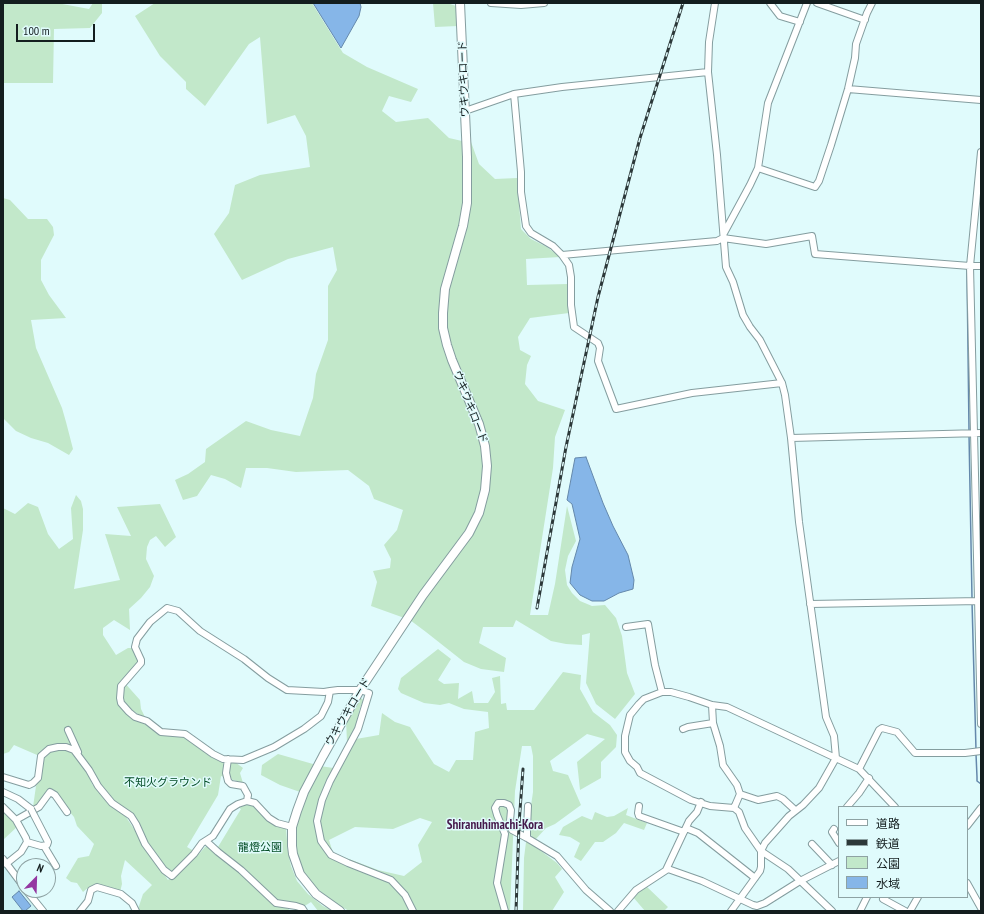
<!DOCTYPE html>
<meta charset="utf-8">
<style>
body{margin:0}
#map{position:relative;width:984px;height:914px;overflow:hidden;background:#e0fbfc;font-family:"PT Sans Narrow","Noto Sans JP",sans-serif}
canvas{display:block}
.frame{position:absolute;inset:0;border:4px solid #131d1e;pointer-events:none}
.legend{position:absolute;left:838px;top:806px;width:130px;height:92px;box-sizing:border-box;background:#e0fbfc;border:1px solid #8ea2a3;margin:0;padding:5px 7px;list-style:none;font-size:12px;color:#131d1e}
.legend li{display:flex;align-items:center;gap:8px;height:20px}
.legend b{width:20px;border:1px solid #8ea2a3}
.north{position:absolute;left:16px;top:858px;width:40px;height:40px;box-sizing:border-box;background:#e0fbfc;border:1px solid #8ea2a3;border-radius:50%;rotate:23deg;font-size:11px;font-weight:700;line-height:16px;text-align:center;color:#131d1e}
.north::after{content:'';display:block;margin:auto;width:14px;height:18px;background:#9437a1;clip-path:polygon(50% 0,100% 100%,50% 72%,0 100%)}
.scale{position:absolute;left:16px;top:24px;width:79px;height:18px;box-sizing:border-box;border:2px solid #131d1e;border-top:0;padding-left:5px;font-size:12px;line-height:14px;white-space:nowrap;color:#131d1e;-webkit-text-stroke:3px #e0fbfc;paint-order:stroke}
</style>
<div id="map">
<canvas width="984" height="914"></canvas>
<div class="frame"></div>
<ul class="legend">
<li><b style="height:5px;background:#fff"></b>道路</li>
<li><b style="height:5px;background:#2c3839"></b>鉄道</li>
<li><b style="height:11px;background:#c2e8ca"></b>公園</li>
<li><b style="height:11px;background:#86b6e8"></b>水域</li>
</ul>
<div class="north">N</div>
<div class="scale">100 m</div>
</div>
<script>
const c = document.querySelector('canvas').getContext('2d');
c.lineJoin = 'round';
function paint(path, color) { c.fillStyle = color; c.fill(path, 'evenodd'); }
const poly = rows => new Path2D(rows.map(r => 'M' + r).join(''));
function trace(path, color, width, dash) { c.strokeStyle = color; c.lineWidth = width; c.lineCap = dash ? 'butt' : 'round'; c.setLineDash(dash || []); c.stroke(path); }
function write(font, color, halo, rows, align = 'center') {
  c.font = font + ' "PT Sans Narrow","Noto Sans JP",sans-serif'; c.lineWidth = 3; c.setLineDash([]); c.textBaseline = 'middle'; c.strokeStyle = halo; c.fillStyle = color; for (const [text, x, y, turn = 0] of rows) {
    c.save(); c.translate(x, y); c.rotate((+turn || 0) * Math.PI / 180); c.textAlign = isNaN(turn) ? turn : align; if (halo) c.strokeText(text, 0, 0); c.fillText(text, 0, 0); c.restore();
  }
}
paint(poly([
 [3,865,40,910,38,911,3,911]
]), '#cdf2f4');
paint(poly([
 [3,3,57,3,89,9,93,3,102,3,102,13,90,28,54,29,53,83,3,83],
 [155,3,312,3,343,53,367,67,418,89,411,102,389,96,382,111,396,122,428,118,449,138,462,141,471,142,479,164,495,179,517,178,521,229,531,239,547,247,560,257,526,259,527,285,568,284,569,313,530,318,518,337,520,350,531,356,527,365,525,384,538,401,565,410,555,437,553,468,530,615,548,615,555,584,567,506,576,541,568,556,565,570,567,585,572,593,580,601,592,606,605,605,616,618,622,636,627,673,635,694,615,719,596,704,586,683,590,633,582,635,582,645,566,644,551,641,516,620,513,627,483,627,479,643,506,658,504,672,481,669,464,662,426,632,410,620,371,606,377,582,373,571,390,568,391,559,384,545,397,530,403,510,374,499,369,486,348,470,296,472,267,468,246,468,241,488,225,479,211,475,197,496,183,500,175,480,188,474,205,462,206,449,246,421,271,430,300,436,313,398,316,374,328,340,328,286,337,270,333,247,288,259,242,280,214,234,229,213,235,185,260,175,310,167,306,136,295,115,267,124,260,37,249,44,205,106,186,89,186,82,160,56,135,16],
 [433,3,447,3,456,6,458,26,435,27],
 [3,198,10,200,28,219,47,219,53,227,54,235,41,260,41,280,49,295,66,318,31,320,36,348,62,408,66,422,73,449,69,455,48,443,31,438,16,431,3,418],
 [76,495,81,501,83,509,83,530,74,589,120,580,105,534,131,536,117,507,160,504,176,537,165,547,156,536,150,540,147,547,146,559,154,576,150,587,141,598,129,609,130,630,114,620,103,628,103,635,116,655,128,648,133,648,138,662,123,681,140,700,141,709,146,719,119,702,157,732,179,734,235,762,243,768,240,773,243,783,221,776,218,795,187,847,199,854,205,847,213,844,218,847,241,809,238,807,245,804,252,805,286,828,288,852,291,866,297,881,308,894,323,906,333,911,318,911,311,902,303,907,289,903,287,908,291,911,139,911,138,909,143,894,152,885,125,860,121,876,122,884,120,892,99,884,89,887,83,892,77,883,71,882,66,878,78,858,89,856,94,844,77,826,74,817,51,790,36,806,33,807,36,786,39,778,44,758,14,745,9,752,3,754,3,508,15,514,28,503,38,507,48,534,59,549,73,539,71,508],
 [72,751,81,755,88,763,99,784,116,803,136,820,147,845,173,875,168,880,124,814,109,805,92,784,90,777,78,758],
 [438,649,451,659,438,680,444,684,459,683,458,699,472,691,474,703,488,703,495,692,492,678,500,676,501,704,506,703,507,710,534,710,563,672,581,675,580,689,593,712,610,725,617,735,616,747,601,762,601,778,580,790,577,762,605,739,587,734,550,761,553,771,568,775,581,805,555,824,546,828,535,840,533,845,557,863,562,869,555,877,564,892,552,911,523,911,524,858,526,842,533,845,535,840,530,834,528,826,533,792,533,756,531,746,522,746,515,791,510,911,349,911,332,901,314,886,302,869,296,850,294,836,297,823,308,791,300,792,280,785,261,775,262,765,278,754,320,766,340,769,351,748,347,743,346,719,359,696,363,700,359,711,356,739,379,735,382,713,395,722,410,727,434,764,449,772,456,760,473,760,475,732,489,728,488,712,464,709,449,703,440,705,424,703,401,693,398,689,401,678],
 [420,818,432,822,418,845,422,862,404,876,378,870,333,853,329,840,355,827,393,829],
 [628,808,626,815,647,823,644,830,624,823,616,833,603,842,595,842,581,861,574,857,580,843,570,837,559,835,563,827,582,816,592,820,595,812,607,817,614,816],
 [3,811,18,826,3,840],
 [646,886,668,907,664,911,645,911,633,897,636,893]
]), '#c2e8ca');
const water = poly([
 [313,3,360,3,361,7,359,16,341,48,313,3],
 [586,457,603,503,613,526,628,555,634,580,633,589,619,593,604,601,592,601,580,595,570,583,572,567,580,539,572,504,567,500,575,458,586,457],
 [19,891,31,906,25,911,23,911,12,897,19,891]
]);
paint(water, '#86b6e8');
trace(water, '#6488ab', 1);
trace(poly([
 [967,270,969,430],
 [969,434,972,598],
 [972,602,976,750],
 [976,754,977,777,977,781,981,784]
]), '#6488ab', 1.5);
const street = poly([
 [491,3,521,5,544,3],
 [715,3,709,42,708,72,717,155,726,267,733,282,743,315,750,327,760,340,782,383,785,395,791,438,799,522,826,717,834,736,836,758,819,788,803,805,789,816,765,843,761,851,761,867,760,871,731,911],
 [770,3,780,16,800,22],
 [817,3,865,20],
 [848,89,981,100],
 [514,94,521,172,521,192,526,226,531,233,553,246,562,255,569,265,571,277,571,305,574,327,598,343,600,348,598,361,616,409,692,393,782,383],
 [465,111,514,94,562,87,708,72],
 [981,152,970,266,981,724],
 [758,168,815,187,819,181,831,145,848,89,855,58,856,44,867,13,872,3],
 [724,233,750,185,758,168,768,103,807,3],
 [562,255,717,241,723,238,766,244,812,236,815,254,970,266,981,266],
 [791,438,981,433],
 [810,604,980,601],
 [626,627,648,624,655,665,662,692],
 [330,691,328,702,321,716,304,729,274,747,243,760,223,759,213,754,185,734,161,732,147,721,135,717,129,712,121,703,120,698,121,686,141,663,141,660,135,647,137,639,150,622,167,608,178,611,200,631,244,659,268,678,287,690,324,692,330,691,338,690,360,690,369,693,358,729,330,781,322,800,317,821,321,841,331,855,348,863,391,880,405,895,413,911],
 [712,705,713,723,720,746,723,765,737,785,740,794,734,808],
 [683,729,688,727,713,723],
 [68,730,78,752],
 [228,759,226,773,228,781,231,784,243,786,248,795,247,801],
 [859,769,879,730,882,728,897,732,915,753,965,753,981,751],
 [3,777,29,785,33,783,38,778,41,756,49,749,58,747,66,747,74,750,89,770,98,786,112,803,131,816,136,824,145,844,164,870,172,876,194,854,202,843,213,836,230,809,238,804,247,801,255,803,269,818,277,823,292,827],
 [3,792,18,799,31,809],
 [740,794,758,800,777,796,783,799,795,810],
 [639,806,638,813,639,816,684,832],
 [3,807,16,820,26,838,27,842,21,852,6,864],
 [847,807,859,793,869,778],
 [16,820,39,807,50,792,55,795,67,812],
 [967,826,981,808],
 [686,828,698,833,755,878],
 [834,829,832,832,839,843],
 [527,838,527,829,528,806],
 [206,841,218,852,241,870,276,903,296,906,302,908,304,911],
 [27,842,41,846,47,845,48,842,34,815],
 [812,844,832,865],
 [44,846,56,866],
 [3,859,24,887],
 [666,870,689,821,697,812,701,802],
 [967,883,981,908],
 [26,890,43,911],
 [883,899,905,911],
 [80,911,88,901,91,890,97,887,121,894,132,903,136,911],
 [505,911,497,883,505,834,497,815,495,808,498,803,504,803,509,805,511,810,510,821,512,830,527,838,557,856,586,890,610,911],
 [618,911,636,890,668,869,702,881,753,905,757,906,765,903,800,881,839,861],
 [832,911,788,869,761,851,745,828,739,812,734,808,710,806,691,800,640,773,637,767,630,761,625,752,625,736,630,715,639,704,644,699,662,692,671,692,689,697,712,705,727,707,859,769,895,807],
 [860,911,867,897],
 [910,911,918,897]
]);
const secondary = poly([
 [340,911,316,894,300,874,293,854,292,846,292,827,297,811,304,792,323,756,360,690,423,595,469,533,479,513,485,490,487,466,485,446,479,424,452,360,447,345,443,328,443,313,445,289,463,226,467,203,467,157,460,3]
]);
trace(street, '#849d9f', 8);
trace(secondary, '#849d9f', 10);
trace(street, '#fff', 6);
trace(secondary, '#fff', 8);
const rail = poly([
 [537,608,566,447,598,297,640,138,683,3],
 [516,911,519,824,523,769]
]);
trace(rail, '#2c3839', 3);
trace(rail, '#e0fbfc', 1.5, [4.5]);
const streetBridge = poly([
 [31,809,34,815]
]);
trace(streetBridge, '#849d9f', 8, []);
trace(streetBridge, '#fff', 6);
write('11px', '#131d1e', '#e0fbfc', [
 ["ウキウキロード",464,79,-92],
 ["ウキウキロード",470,407,69],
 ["ウキウキロード",348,712,-59]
]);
write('11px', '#024c24', '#e0fbfc', [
 ["不知火グラウンド",168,783],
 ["龍燈公園",260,848]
]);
write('bold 13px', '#45194b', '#e0fbfc', [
 ["Shiranuhimachi-Kora",495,825]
]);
</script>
